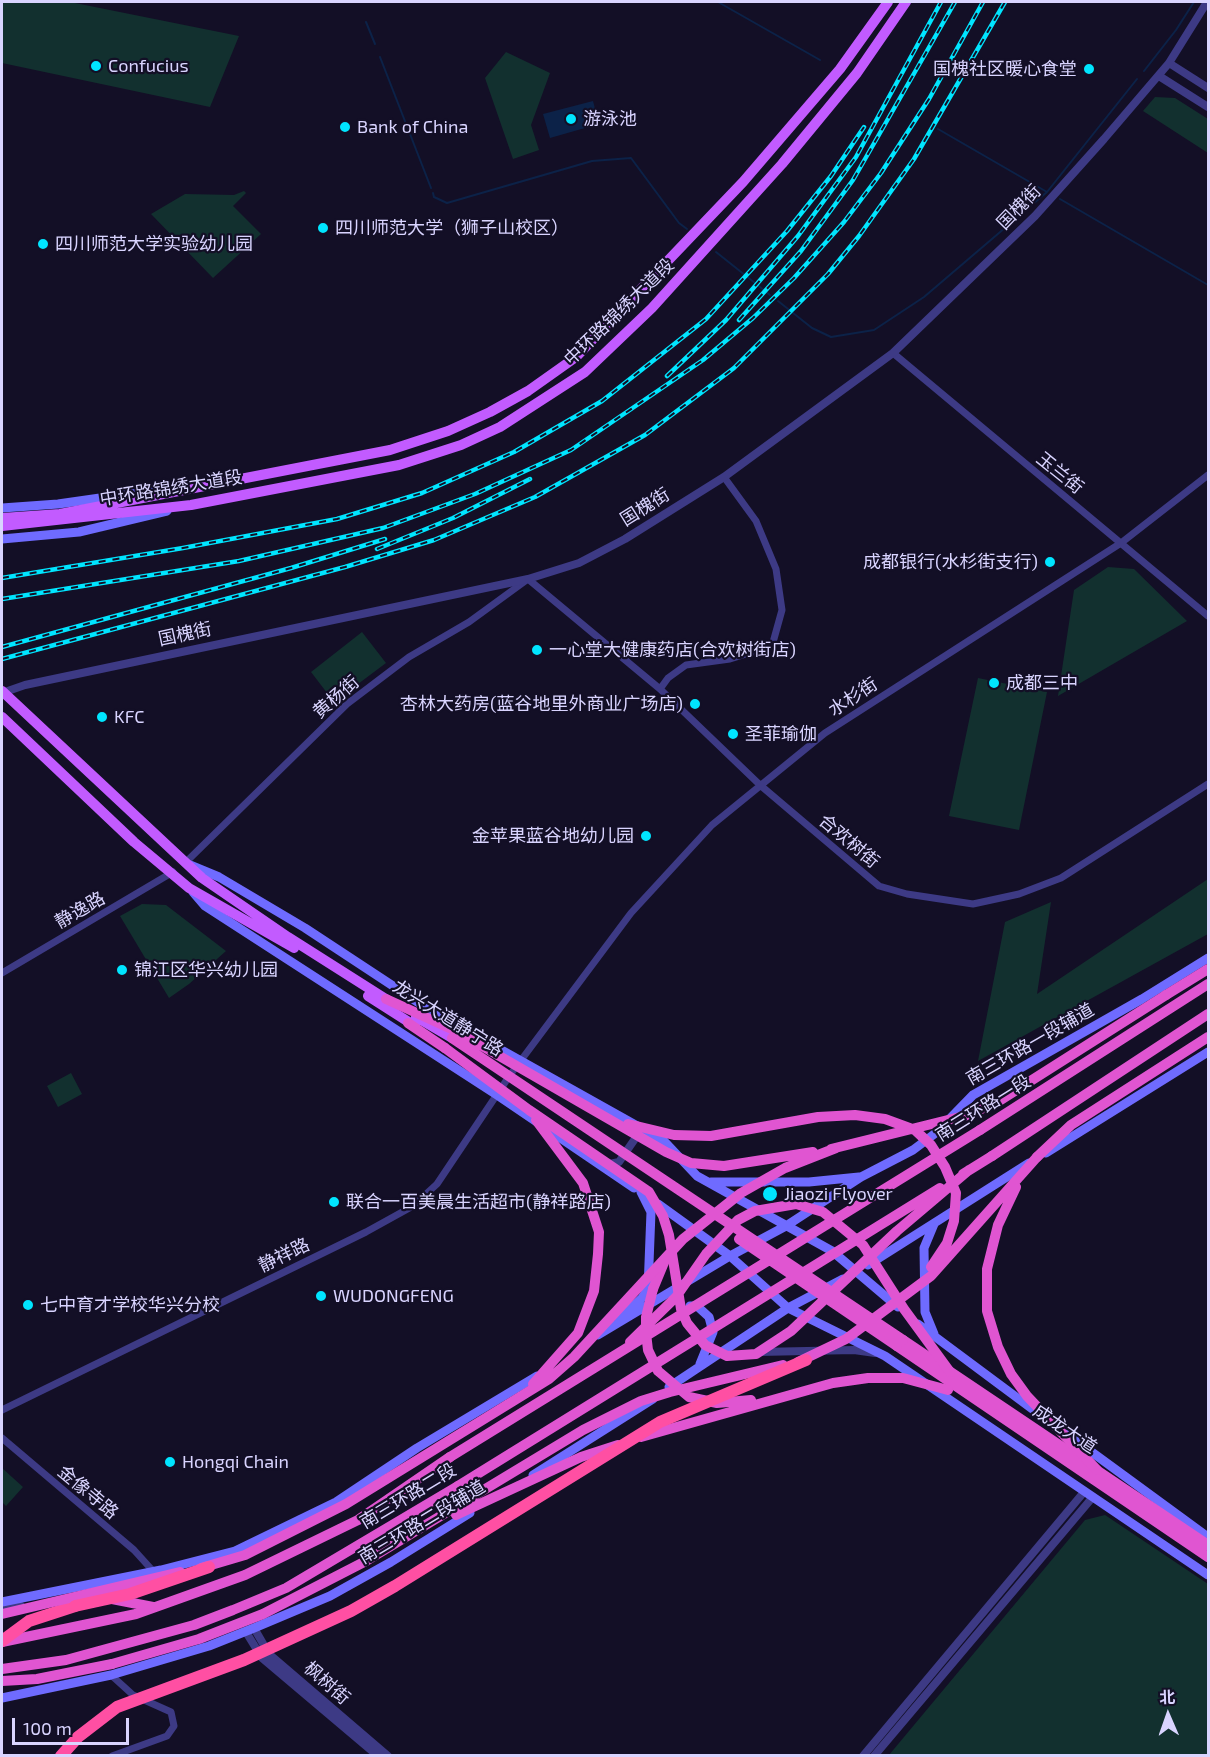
<!DOCTYPE html>
<meta charset="utf-8">
<style>
body{margin:0}
#map{position:relative;width:1210px;height:1757px;overflow:hidden;background:#130f26;font-family:"Exo 2","Noto Sans SC",sans-serif}
canvas{display:block}
.frame{position:absolute;inset:0;border:3px solid #d9d4ff;pointer-events:none}
.north{position:absolute;left:1138px;top:1685px;width:60px;height:60px;-webkit-text-stroke:4px #130f26;paint-order:stroke;rotate:358deg;font-size:16px;font-weight:700;line-height:24px;text-align:center;color:#d9d4ff}
.north::after{content:'';display:block;margin:auto;width:21px;height:27px;background:#d9d4ff;clip-path:polygon(50% 0,100% 100%,50% 72%,0 100%)}
.scale{position:absolute;left:12px;top:1718px;width:117px;height:27px;box-sizing:border-box;border:3px solid #d9d4ff;border-top:0;padding-left:8px;font-size:18px;line-height:21px;white-space:nowrap;color:#d9d4ff;-webkit-text-stroke:4px #130f26;paint-order:stroke}
</style>
<div id="map">
<canvas width="1210" height="1757"></canvas>
<div class="frame"></div>
<div class="north">北</div>
<div class="scale">100 m</div>
</div>
<script>
const c = document.querySelector('canvas').getContext('2d');
c.lineJoin = 'round';
function paint(path, color) { c.fillStyle = color; c.fill(path, 'evenodd'); }
const poly = rows => new Path2D(rows.map(r => 'M' + r).join(''));
function trace(path, color, width, dash) { c.strokeStyle = color; c.lineWidth = width; c.lineCap = dash ? 'butt' : 'round'; c.setLineDash(dash || []); c.stroke(path); }
function write(font, color, halo, rows, align = 'center') {
  c.font = font + ' "Exo 2","Noto Sans SC",sans-serif'; c.lineWidth = 4.5; c.setLineDash([]); c.textBaseline = 'middle'; c.strokeStyle = halo; c.fillStyle = color; for (const [text, x, y, turn = 0] of rows) {
    c.save(); c.translate(x, y); c.rotate((+turn || 0) * Math.PI / 180); c.textAlign = isNaN(turn) ? turn : align; if (halo) c.strokeText(text, 0, 0); c.fillText(text, 0, 0); c.restore();
  }
}
paint(poly([
 [2,2,70,2,239,36,210,107,2,63],
 [506,52,550,73,531,125,539,150,513,159,485,78],
 [1155,97,1175,98,1208,119,1208,153,1143,111],
 [244,191,246,193,233,206,261,234,213,278,151,214,185,194,234,195],
 [1108,567,1134,569,1187,621,1058,696,1074,590],
 [362,632,386,663,334,702,311,672],
 [978,678,1047,692,1019,830,949,816],
 [1208,879,1208,934,978,1061,1005,922,1051,902,1037,994],
 [142,904,166,905,226,951,189,984,169,998,120,916],
 [71,1073,82,1094,58,1107,47,1086],
 [2,1468,23,1487,6,1506,2,1502],
 [1105,1515,1208,1584,1208,1755,889,1755,1085,1520]
]), '#12302f');
paint(poly([
 [593,101,599,124,550,138,543,114]
]), '#0c2248');
trace(poly([
 [718,2,820,60],
 [366,22,375,44],
 [380,57,431,188],
 [1144,71,1176,30,1194,2],
 [938,129,1047,192],
 [433,193,434,197,447,203,592,161,631,158,679,223,687,229],
 [1060,199,1208,285],
 [716,252,770,295],
 [778,301,812,328,831,337,874,330,924,297,1047,192,1137,79]
]), '#0c2248', 2);
trace(poly([
 [893,353,1208,616],
 [660,689,668,678,686,665,730,659,772,646,782,610,776,569,756,521,724,477],
 [185,863,347,704,409,657,469,622,528,579,660,689,760,785,879,886,907,894,973,904,1019,894,1061,878,1208,784],
 [2,973,173,872],
 [2,1410,366,1232,413,1206,437,1184,510,1075,631,913,712,825,825,733,1121,543,1208,475],
 [2,1438,134,1550,153,1571],
 [111,1675,133,1695,171,1712,174,1726,167,1736,112,1756]
]), '#3d3a85', 7);
trace(poly([
 [1169,63,1208,88],
 [1159,76,1208,107],
 [2,693,25,685,528,579,579,563,625,539,724,477,893,353,1035,216,1104,139,1169,63,1207,2],
 [605,1165,619,1162,639,1133],
 [759,1352,854,1350,875,1353],
 [2,1607,21,1606],
 [254,1628,269,1654,388,1756],
 [246,1632,262,1658,378,1756],
 [863,1756,1084,1492],
 [874,1756,1092,1498]
]), '#3d3a85', 8);
trace(poly([
 [2,508,58,504,170,488],
 [2,539,79,532,167,511],
 [190,865,219,877,305,928,428,1009,664,1141,697,1176,832,1251,898,1307],
 [193,892,205,906,497,1095,634,1188],
 [1046,1153,1208,1052],
 [711,1182,809,1182,859,1177],
 [658,1204,730,1256,788,1308,885,1356,1208,1575],
 [934,1224,924,1248,925,1312,934,1334],
 [868,1265,1029,1163],
 [690,1306,697,1306,709,1317,713,1332,700,1364],
 [619,1319,642,1298,648,1289,651,1212,641,1192],
 [918,1324,1039,1414],
 [598,1335,730,1256,786,1226,861,1177,913,1150,937,1132,973,1095,1142,999,1208,958],
 [669,1387,788,1308,843,1279],
 [1067,1434,1208,1537],
 [533,1475,653,1399],
 [2,1602,161,1570,235,1551,336,1502,417,1448,537,1376],
 [2,1698,111,1675,209,1646,254,1628,330,1596,391,1562,470,1513]
]), '#6f6bff', 9);
trace(poly([
 [2,518,60,514,390,450,448,431,490,412,528,391,576,357,743,182,840,69,888,2],
 [2,526,191,505,399,465,461,445,500,427,585,372,652,308,782,164,857,73,906,2],
 [2,691,202,878,288,937,392,1003],
 [2,717,134,842,189,888,294,948],
 [368,996,415,1026],
 [416,1017,452,1038]
]), '#c25bff', 10);
trace(poly([
 [1166,995,1208,969],
 [386,999,456,1031],
 [408,1023,445,1048],
 [980,1130,1208,984],
 [992,1156,1208,1014],
 [1037,1157,1071,1125,1208,1037],
 [653,1289,665,1260],
 [903,1340,1208,1545],
 [897,1346,1208,1557],
 [112,1599,153,1607],
 [2,1642,136,1614,245,1575,358,1520,450,1457],
 [2,1669,66,1660,194,1625,233,1610,286,1588,458,1486],
 [2,1681,37,1679,112,1664]
]), '#e055d1', 10);
trace(poly([
 [2,1641,29,1621,75,1606]
]), '#ff4fa3', 12);
const rail = poly([
 [739,320,801,251,853,180,955,2],
 [667,376,726,320,798,236,856,157,941,2],
 [377,549,453,518,530,479],
 [2,578,183,548,337,519,422,493,514,452,602,401,706,319,787,231,831,176,864,127],
 [2,599,239,561,383,528,475,494,571,450,703,360,753,318,794,278,844,222,881,173,929,99,983,2],
 [2,647,291,568,385,539],
 [2,659,345,567,434,540,535,497,645,435,734,368,828,274,859,236,914,159,1005,2]
]);
trace(rail, '#00e5ff', 4.5);
trace(rail, '#130f26', 2, [7]);
trace(poly([
 [456,1031,666,1152,691,1163,724,1166,813,1152],
 [452,1038,903,1340],
 [445,1048,529,1110,649,1192,663,1216,669,1235,681,1309,687,1323,705,1345,727,1356,756,1354,791,1331,897,1231,969,1170],
 [628,1124,674,1135,711,1136,818,1117,855,1115,885,1119,915,1130,931,1145,945,1167,956,1193,954,1221,947,1243,931,1267],
 [831,1149,968,1115,999,1101,1166,995],
 [963,1174,992,1156],
 [1016,1187,998,1225,987,1269,987,1311,998,1347,1011,1374,1027,1396,1097,1470],
 [739,1239,897,1346],
 [653,1289,646,1317,646,1333,648,1350,658,1371,689,1397,717,1403,751,1400],
 [630,1342,676,1297,706,1254,738,1220,755,1211,796,1204,823,1212,863,1245,904,1309,950,1372],
 [798,1362,846,1339,931,1276,1037,1157],
 [533,1384,578,1333,594,1291,598,1254,599,1232,583,1183,536,1120],
 [641,1437,833,1383,868,1378,903,1378,948,1390],
 [450,1457,980,1130],
 [458,1486,940,1188],
 [456,1515,581,1457,618,1445],
 [201,1568,245,1555,346,1504,549,1379,574,1357,683,1239,741,1193,785,1168,836,1148],
 [2,1614,180,1572],
 [112,1664,199,1639,263,1614,366,1561,583,1430,641,1401,670,1392,783,1365]
]), '#e055d1', 10);
trace(poly([
 [75,1606,130,1594,209,1567],
 [61,1756,78,1737,117,1707,244,1660,351,1611,395,1586,660,1422,806,1360]
]), '#ff4fa3', 12);
for (const [x, y, r, color] of [
 [96,66,6,"#00e5ff"],
 [1089,69,6,"#00e5ff"],
 [571,119,6,"#00e5ff"],
 [345,127,6,"#00e5ff"],
 [323,228,6,"#00e5ff"],
 [43,244,6,"#00e5ff"],
 [1050,562,6,"#00e5ff"],
 [537,650,6,"#00e5ff"],
 [994,683,6,"#00e5ff"],
 [695,704,6,"#00e5ff"],
 [102,717,6,"#00e5ff"],
 [733,734,6,"#00e5ff"],
 [646,836,6,"#00e5ff"],
 [122,970,6,"#00e5ff"],
 [770,1194,8,"#00e5ff"],
 [334,1202,6,"#00e5ff"],
 [321,1296,6,"#00e5ff"],
 [28,1305,6,"#00e5ff"],
 [170,1462,6,"#00e5ff"]
]) { const dot = new Path2D(); dot.arc(x, y, r, 0, 2 * Math.PI); c.fillStyle = color; c.fill(dot); trace(dot, '#130f26', 2); }
write('18px', '#d9d4ff', '#130f26', [
 ["Confucius",108,66],
 ["国槐社区暖心食堂",1077,69,"right"],
 ["游泳池",583,119],
 ["Bank of China",357,127],
 ["四川师范大学（狮子山校区）",335,228],
 ["四川师范大学实验幼儿园",55,244],
 ["成都银行(水杉街支行)",1038,562,"right"],
 ["一心堂大健康药店(合欢树街店)",549,650],
 ["成都三中",1006,683],
 ["杏林大药房(蓝谷地里外商业广场店)",683,704,"right"],
 ["KFC",114,717],
 ["圣菲瑜伽",745,734],
 ["金苹果蓝谷地幼儿园",634,836,"right"],
 ["锦江区华兴幼儿园",134,970],
 ["Jiaozi Flyover",784,1194],
 ["联合一百美晨生活超市(静祥路店)",346,1202],
 ["WUDONGFENG",333,1296],
 ["七中育才学校华兴分校",40,1305],
 ["Hongqi Chain",182,1462]
], 'left');
write('18px', '#d9d4ff', '#130f26', [
 ["国槐街",1019,207,-46],
 ["中环路锦绣大道段",619,312,-44],
 ["玉兰街",1060,473,39],
 ["中环路锦绣大道段",171,488,-9],
 ["国槐街",645,507,-32],
 ["国槐街",185,634,-12],
 ["黄杨街",336,697,-41],
 ["水杉街",853,697,-33],
 ["合欢树街",849,841,40],
 ["静逸路",80,910,-30],
 ["龙兴大道静宁路",448,1018,32],
 ["南三环路一段辅道",1030,1044,-30],
 ["南三环路一段",983,1108,-32],
 ["静祥路",284,1255,-26],
 ["成龙大道",1065,1429,34],
 ["金像寺路",88,1492,40],
 ["南三环路二段",408,1496,-31],
 ["南三环路二段辅道",422,1522,-31],
 ["枫树街",327,1683,41]
]);
</script>
